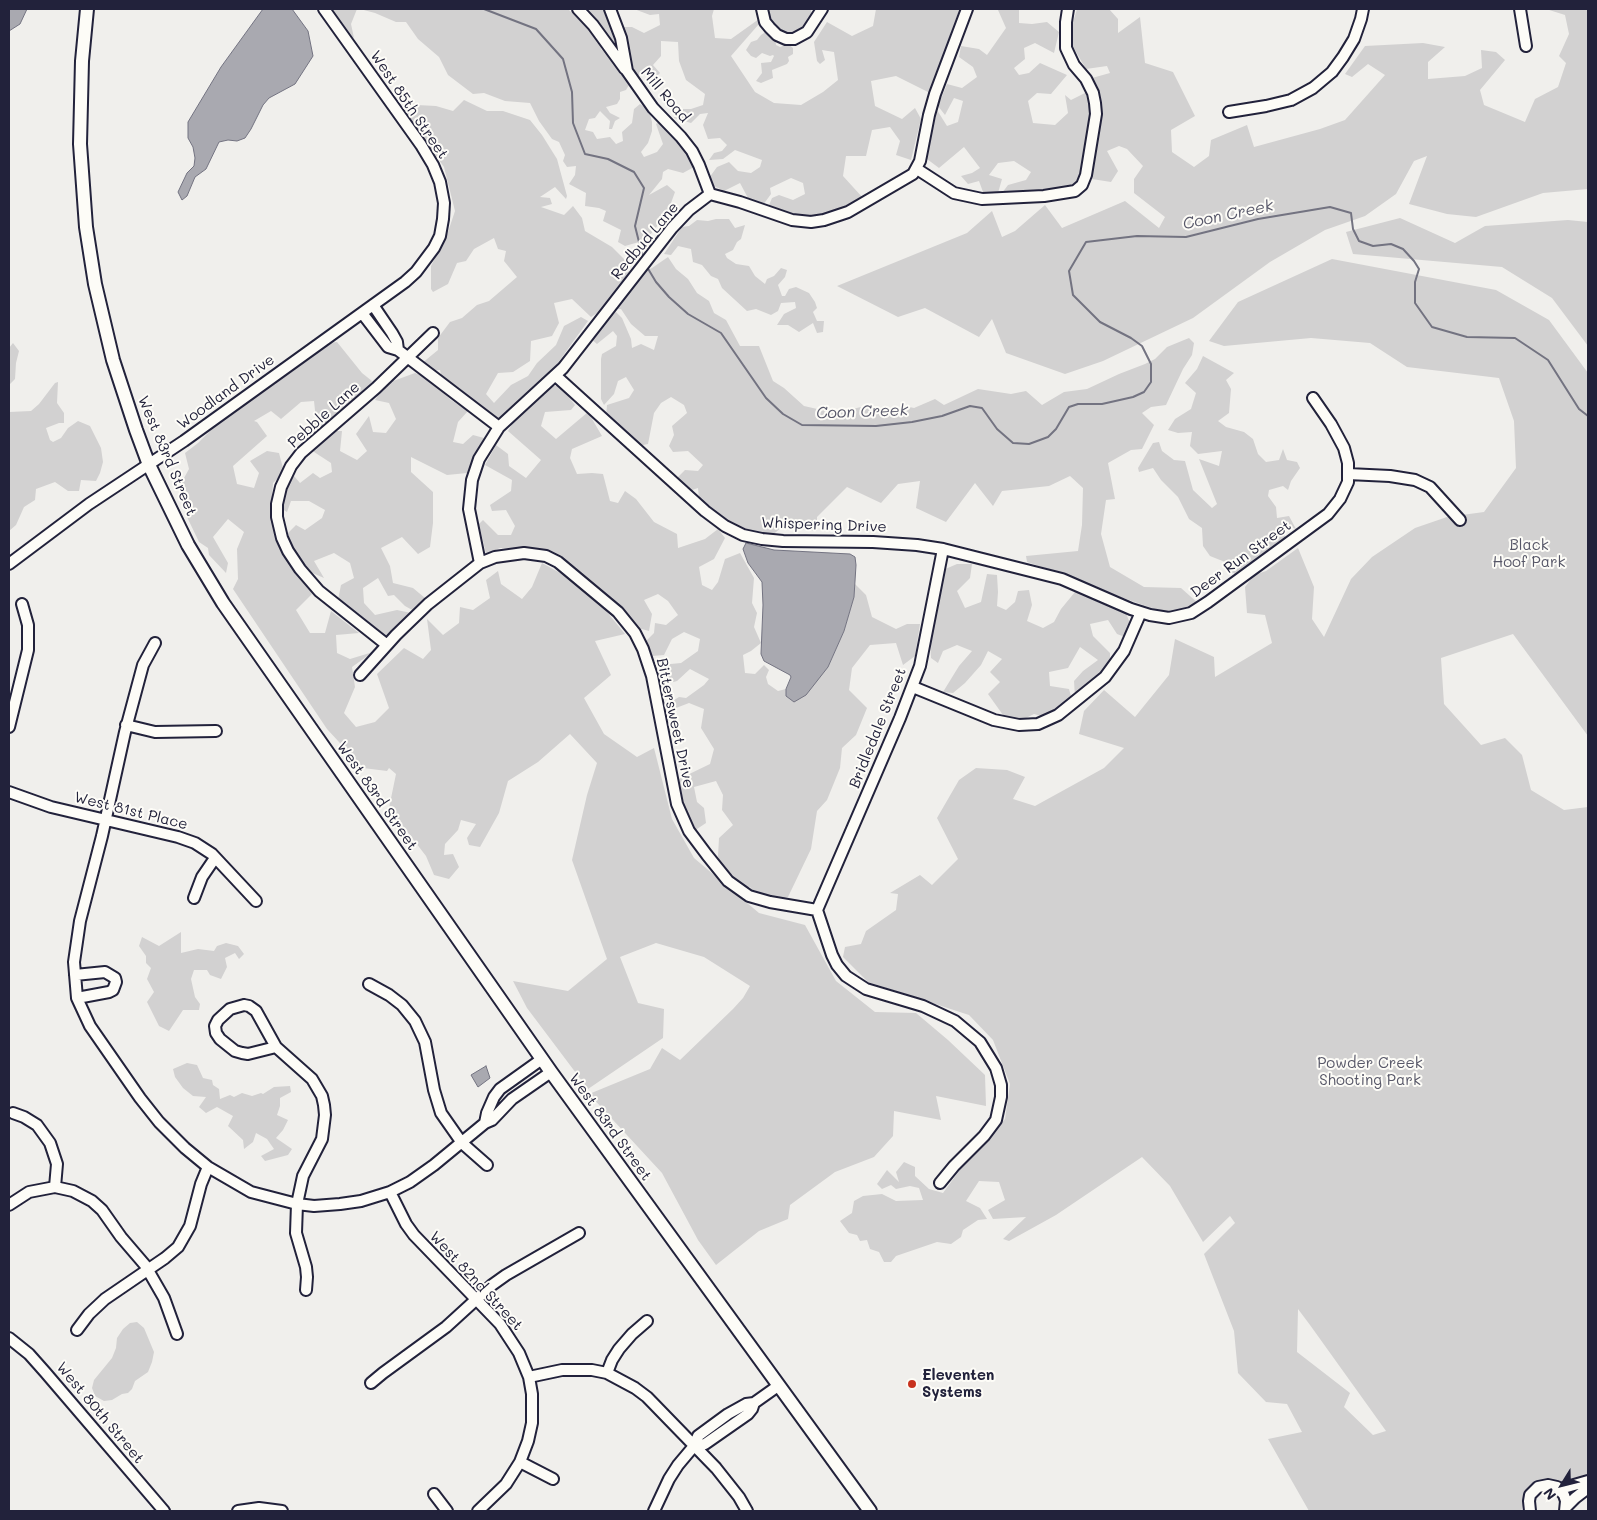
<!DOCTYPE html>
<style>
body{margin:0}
#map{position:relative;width:1597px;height:1520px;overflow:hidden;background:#f0efec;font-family:Mali,sans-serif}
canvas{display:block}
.frame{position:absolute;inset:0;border:10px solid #22223b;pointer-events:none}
.north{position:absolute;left:1537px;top:1460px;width:50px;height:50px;-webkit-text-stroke:4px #fdfcf7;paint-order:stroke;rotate:234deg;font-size:14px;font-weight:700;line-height:20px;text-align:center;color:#22223b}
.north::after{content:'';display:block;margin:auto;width:18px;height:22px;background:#22223b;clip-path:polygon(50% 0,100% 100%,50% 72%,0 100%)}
</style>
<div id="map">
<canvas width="1597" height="1520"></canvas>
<div class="frame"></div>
<div class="north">N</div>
</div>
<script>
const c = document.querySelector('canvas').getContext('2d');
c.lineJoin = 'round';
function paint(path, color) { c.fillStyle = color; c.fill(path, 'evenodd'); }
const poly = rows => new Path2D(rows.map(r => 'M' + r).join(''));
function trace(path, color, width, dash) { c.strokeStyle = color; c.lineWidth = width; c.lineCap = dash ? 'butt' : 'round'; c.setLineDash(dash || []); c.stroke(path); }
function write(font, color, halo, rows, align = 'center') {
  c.font = font + ' Mali,sans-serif'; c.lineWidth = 4; c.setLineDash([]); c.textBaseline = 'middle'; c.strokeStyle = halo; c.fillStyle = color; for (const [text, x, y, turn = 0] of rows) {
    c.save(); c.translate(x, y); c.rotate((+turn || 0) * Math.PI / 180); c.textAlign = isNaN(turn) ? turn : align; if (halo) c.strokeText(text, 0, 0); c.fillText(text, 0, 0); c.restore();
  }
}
paint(poly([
 [329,9,357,9,351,24,354,38,345,32],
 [360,9,568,9,600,41,601,49,614,60,616,67,629,85,626,90,620,92,620,99,617,104,606,107,610,113,620,118,615,121,612,129,609,129,610,121,600,111,595,118,589,119,585,130,593,132,597,139,610,137,616,144,623,141,622,132,632,123,634,109,640,104,649,110,652,122,652,131,648,143,641,152,644,157,657,152,663,144,656,124,660,121,684,144,682,150,689,150,694,167,683,173,668,169,663,172,662,179,649,195,667,185,675,192,671,203,675,208,667,220,658,225,646,240,625,246,618,242,621,230,603,221,606,211,599,208,585,206,586,193,569,184,575,175,576,166,567,167,563,161,565,155,559,142,552,139,539,121,530,103,505,101,484,93,473,94,448,75,439,57,418,39,406,22,396,22,375,13],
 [584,9,605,9,610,19,617,41,612,43],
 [634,9,714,9,712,16,715,38,731,39,759,19,759,24,731,56,755,92,774,103,801,105,823,92,838,80,834,52,822,50,825,60,820,64,817,61,814,42,827,22,852,36,873,26,876,9,960,9,953,26,932,94,896,76,871,81,875,106,902,119,915,108,921,119,911,160,896,155,900,141,890,127,872,130,866,156,846,156,843,176,863,198,844,210,807,219,767,210,772,198,779,195,793,200,805,194,803,183,791,178,770,188,771,194,763,205,748,198,740,183,724,191,712,185,709,178,717,167,729,162,738,171,751,173,760,167,762,160,735,150,723,159,709,160,714,153,722,151,727,145,720,138,708,139,703,125,708,113,700,114,691,123,674,118,680,109,691,109,703,105,705,94,686,80,679,61,678,42,661,41,661,56,653,65,660,73,656,77,645,75,636,75,628,51,628,39,622,27,632,27,644,33,660,25,659,14,650,15],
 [766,9,808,9,811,10,812,17,808,20,808,26,800,29,800,32,794,37,785,35,771,26],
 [994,9,1019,9,1019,23,1032,24,1047,22,1059,32,1054,53,1035,43,1024,48,1025,59,1014,68,1019,75,1029,73,1040,63,1067,75,1051,94,1037,93,1028,101,1033,123,1055,125,1068,113,1065,95,1071,100,1087,92,1091,105,1083,174,1071,187,1036,194,1007,196,1002,193,1008,185,1026,180,1031,172,1014,161,998,163,989,175,1002,179,998,193,983,192,979,181,968,184,961,176,972,173,980,168,964,147,939,168,923,156,932,115,937,110,947,126,958,122,963,101,954,98,945,115,938,106,947,84,962,88,977,77,973,67,959,57,961,46,979,49,987,55,1006,28,998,10],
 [1077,9,1109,9,1118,19,1118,33,1140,17,1145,63,1173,72,1195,116,1171,130,1172,152,1194,167,1209,156,1211,140,1247,125,1254,147,1320,129,1345,120,1385,75,1368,64,1352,77,1345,74,1365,46,1423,43,1445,47,1428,62,1428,79,1465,76,1482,68,1481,50,1496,52,1505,60,1480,90,1484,105,1525,122,1535,99,1558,87,1566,63,1559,56,1569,34,1565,15,1546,9,1588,9,1588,189,1543,193,1476,217,1447,214,1409,204,1427,156,1414,161,1396,194,1365,216,1325,230,1270,262,1193,318,1103,361,1065,374,1006,353,992,319,979,337,925,308,898,317,837,286,967,233,992,211,1002,237,1015,231,1045,205,1062,228,1125,201,1159,228,1165,217,1134,193,1134,179,1143,166,1127,149,1119,146,1107,151,1118,171,1111,182,1092,179,1094,141,1099,109,1092,78,1110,73,1107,66,1086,69,1073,47,1073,22],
 [767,31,775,37,776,45,780,47,788,44,793,48,793,54,788,57,789,61,787,64,772,70,773,78,761,83,756,81,762,73,761,63,771,62,774,56,773,55,770,56,762,53,756,58,751,56,746,50,751,42,757,40,761,35],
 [464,100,487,111,503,111,530,120,542,135,557,159,567,196,566,199,555,187,540,197,550,198,552,204,541,207,564,215,573,206,582,218,585,231,612,247,628,263,629,275,605,308,591,317,572,299,554,303,559,323,552,336,531,341,530,361,513,372,498,373,486,394,494,403,511,385,528,376,537,363,556,345,564,326,581,317,588,321,552,371,498,421,474,404,469,396,463,397,442,379,440,370,428,371,421,364,438,350,438,338,450,322,462,318,477,305,489,301,517,277,504,261,506,251,498,249,494,238,474,249,466,261,457,263,448,284,433,292,431,289,431,266,448,232,455,211,444,167,404,111,408,101,417,105,436,106,453,111],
 [1400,218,1455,243,1485,226,1568,220,1588,222,1588,346,1552,298,1502,267,1353,254,1346,232],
 [716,219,729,219,735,228,745,225,741,239,737,242,733,250,725,254,727,258,736,264,749,266,755,276,765,284,767,279,774,276,781,268,787,270,785,277,778,285,782,296,785,296,789,289,796,287,809,293,815,302,817,308,813,312,817,321,824,321,823,332,817,333,813,323,799,332,788,325,777,325,784,314,796,308,795,302,781,303,778,311,771,315,756,309,747,311,722,288,718,279,711,276,702,265,693,262,691,249,678,246,671,255,664,254,682,227,689,226,697,220,708,221],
 [668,257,676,269,688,279,697,293,709,301,714,313,726,320,740,346,759,346,773,381,784,388,804,406,835,413,861,407,893,412,905,406,914,408,935,399,944,405,978,389,1011,394,1026,391,1042,405,1064,392,1087,389,1119,374,1145,364,1155,359,1167,347,1189,338,1194,343,1192,355,1183,369,1166,405,1151,407,1142,413,1154,425,1142,449,1131,450,1108,463,1115,499,1106,500,1101,534,1110,567,1144,587,1181,588,1199,604,1169,614,1123,598,1069,576,1027,562,1026,556,1078,551,1082,525,1083,488,1070,476,1049,486,1002,491,993,506,975,483,946,522,916,508,920,481,898,484,881,503,847,487,817,517,817,531,782,527,770,537,747,533,712,513,699,499,698,488,689,491,676,479,685,470,698,471,703,465,688,451,673,452,669,446,674,435,672,426,687,413,684,405,671,397,661,403,654,413,648,444,638,446,606,417,607,405,629,398,634,390,626,377,618,381,614,394,604,405,601,399,601,359,602,354,616,346,617,336,613,331,597,344,591,339,604,320,616,312,622,318,631,339,632,348,641,344,654,350,658,336,645,336,631,324,621,309,614,309,637,275,652,268],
 [1332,259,1496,290,1549,320,1588,373,1588,736,1513,634,1441,658,1444,704,1481,745,1505,738,1522,755,1531,790,1564,810,1588,807,1588,1476,1576,1483,1566,1485,1537,1483,1527,1496,1521,1511,1309,1511,1268,1439,1302,1432,1287,1404,1266,1402,1238,1373,1234,1331,1204,1254,1235,1223,1230,1216,1203,1242,1170,1186,1142,1157,1056,1215,1009,1241,1003,1239,1026,1217,993,1219,988,1210,1005,1200,999,1182,979,1181,966,1201,980,1208,987,1219,978,1220,963,1230,961,1237,951,1244,937,1242,896,1256,891,1262,884,1262,879,1252,870,1249,867,1240,860,1241,857,1235,849,1233,840,1221,852,1213,854,1201,863,1196,882,1194,896,1201,923,1200,919,1188,910,1186,896,1189,891,1185,882,1189,877,1184,887,1170,899,1182,896,1172,904,1162,915,1167,915,1176,929,1189,943,1193,962,1167,1005,1119,1010,1084,993,1040,969,1015,868,982,843,957,845,947,861,944,866,931,896,910,898,894,890,893,920,875,932,885,958,859,937,818,959,780,976,768,1007,770,1025,777,1013,799,1035,806,1104,768,1124,748,1079,734,1084,711,1104,690,1135,717,1169,675,1175,639,1214,657,1215,677,1272,643,1265,615,1247,613,1245,587,1254,575,1266,571,1298,548,1314,587,1312,619,1324,637,1351,579,1372,557,1415,528,1447,517,1484,512,1516,468,1514,421,1499,378,1407,367,1370,343,1311,338,1224,346,1209,341,1238,302],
 [1298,1309,1310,1325,1386,1431,1373,1435,1344,1407,1350,1393,1297,1352],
 [337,342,362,373,372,381,365,394,317,433,306,432,309,419,316,420,314,401,301,402,281,419,271,411,254,421,257,422,267,436,233,466,237,484,254,488,259,473,250,461,267,451,279,453,284,472,273,483,271,512,276,539,312,594,296,610,310,633,325,633,331,611,359,633,336,635,337,653,350,659,373,652,352,667,355,687,344,713,356,727,375,722,389,708,377,674,404,648,423,659,431,650,427,619,443,635,459,623,460,607,473,610,490,598,486,580,498,571,501,584,522,599,532,587,542,563,562,574,598,601,625,634,595,641,611,675,584,698,604,734,637,757,654,748,672,819,694,858,759,913,805,925,836,981,875,1012,916,1013,948,1040,985,1075,986,1106,936,1096,941,1120,894,1111,893,1136,874,1157,835,1172,790,1205,788,1219,759,1231,716,1265,698,1240,662,1173,589,1094,650,1069,662,1048,680,1060,733,1009,743,998,750,986,704,957,656,943,620,957,638,1003,664,1009,663,1038,588,1089,527,1008,513,981,568,991,607,959,572,860,587,795,597,763,570,734,538,762,508,781,499,813,480,847,469,845,467,838,476,824,461,820,458,830,445,844,444,855,453,854,459,867,449,879,434,875,426,856,389,808,396,774,389,768,387,771,363,768,327,729,233,589,238,579,237,549,244,532,228,519,213,537,228,563,226,573,209,555,208,548,199,542,188,519,179,487,189,469,185,453,198,443,222,419,272,385,284,372,310,359,328,343],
 [13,343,19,351,16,363,15,379,9,385,9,348],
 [1203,356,1234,373,1226,380,1231,389,1229,413,1218,421,1226,427,1244,432,1253,439,1258,454,1266,462,1279,460,1283,449,1287,460,1297,462,1300,468,1291,481,1288,490,1283,486,1269,490,1268,496,1276,507,1277,518,1289,516,1296,529,1289,526,1284,533,1286,539,1279,547,1275,546,1270,555,1235,578,1234,573,1227,572,1225,562,1210,556,1203,546,1202,528,1189,519,1178,497,1161,480,1153,468,1139,472,1138,468,1153,443,1159,442,1162,451,1174,460,1185,461,1193,490,1212,508,1217,504,1199,459,1219,466,1222,451,1198,454,1190,446,1192,432,1178,433,1168,430,1175,419,1191,409,1196,393,1185,383,1197,369],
 [415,373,425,376,451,400,468,411,458,422,453,442,463,444,473,435,484,438,467,473,447,475,411,457,411,472,433,492,433,523,430,547,418,554,402,537,381,548,390,566,393,583,413,588,425,598,414,611,405,606,394,595,388,596,378,578,363,588,364,603,375,615,397,610,411,613,388,640,338,600,341,585,354,578,350,563,334,553,314,561,324,578,308,571,292,550,285,536,296,525,305,530,322,518,325,510,309,501,291,501,287,512,279,507,286,487,294,476,300,483,313,473,320,478,332,472,331,463,311,450,333,431,342,431,340,451,357,460,367,451,356,434,369,416,373,432,386,433,396,419,389,403,375,400,385,384],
 [58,382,57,403,64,413,64,423,59,423,46,428,50,440,53,442,61,438,68,428,78,421,90,426,101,448,103,462,100,473,96,481,81,480,79,491,68,491,55,482,36,489,35,500,24,507,16,525,9,531,9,412,31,411,39,404,55,383],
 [549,386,560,386,575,405,571,410,545,412,541,426,556,439,588,412,602,436,572,449,570,458,577,474,592,473,603,474,610,501,618,503,625,491,636,499,654,522,677,534,678,548,705,539,718,529,725,538,714,559,699,567,702,585,712,590,718,582,725,559,740,553,754,578,752,603,757,613,754,627,761,643,751,651,743,655,745,673,755,674,764,665,769,670,766,677,768,684,778,691,786,689,786,696,828,667,844,631,854,597,855,584,866,595,872,617,896,629,907,624,920,624,915,656,903,665,896,643,870,645,852,668,849,690,867,708,856,735,842,748,840,768,827,800,817,811,811,849,788,897,776,900,757,896,750,887,743,887,722,870,718,856,719,838,733,825,722,810,723,795,716,781,694,787,697,802,704,808,706,823,694,831,684,807,679,779,710,764,714,749,701,728,704,709,689,703,676,708,671,702,679,697,686,698,704,685,709,679,690,669,677,681,663,685,658,673,660,665,681,663,698,651,700,639,684,632,672,639,664,655,652,656,645,642,654,633,655,623,666,625,678,615,668,601,658,594,644,600,652,614,649,631,638,628,615,603,564,560,536,550,500,548,486,554,479,524,483,520,498,535,511,535,515,526,506,510,492,511,490,505,511,491,512,480,485,465,496,445,508,454,509,466,526,478,541,460,508,431,519,412,533,404],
 [957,564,972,564,970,578,957,591,965,608,981,602,987,574,997,575,998,592,997,606,1006,610,1015,602,1018,591,1029,590,1032,605,1027,621,1043,628,1054,622,1061,609,1075,592,1118,607,1126,613,1131,626,1125,637,1117,634,1108,620,1090,624,1093,636,1110,653,1110,664,1075,697,1074,681,1083,671,1098,660,1080,647,1068,668,1049,672,1050,686,1069,689,1072,700,1045,717,1034,714,1022,720,1003,715,988,694,1000,682,990,672,1002,659,988,651,981,665,965,683,953,693,943,692,959,666,972,651,957,645,943,651,938,663,931,658,930,638,943,570],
 [181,932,181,953,198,949,214,951,217,946,226,943,238,946,244,954,239,959,235,953,225,958,227,967,221,979,210,975,207,970,194,970,191,979,195,997,200,1004,199,1010,183,1010,169,1031,159,1026,147,1002,154,992,147,979,151,968,146,963,146,956,139,946,142,937,159,946],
 [187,1063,197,1065,203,1078,212,1080,213,1085,219,1089,220,1099,230,1095,234,1097,242,1093,252,1096,261,1093,263,1094,274,1087,290,1086,291,1092,280,1098,280,1106,277,1115,288,1120,283,1130,276,1138,292,1149,288,1155,265,1161,261,1156,274,1149,267,1139,256,1133,253,1142,244,1149,243,1140,228,1126,233,1116,217,1107,206,1113,199,1107,206,1097,193,1096,183,1088,175,1077,173,1069],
 [137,1322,144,1328,154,1352,152,1362,148,1372,135,1381,132,1389,128,1393,122,1394,112,1400,104,1401,95,1396,92,1388,94,1380,112,1358,116,1348,117,1338,123,1329,130,1323]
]), '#d2d1d1');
const water = poly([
 [9,9,27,9,20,24,9,31,9,9],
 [263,9,292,9,308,31,313,56,295,84,269,98,263,105,251,129,245,138,237,141,228,140,219,142,206,169,195,177,187,196,182,200,178,192,187,173,194,166,195,158,193,147,188,138,188,122,221,67,263,9],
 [746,543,774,550,850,554,855,557,856,565,854,597,844,631,828,667,806,695,794,702,786,696,786,689,791,677,790,675,764,661,761,654,763,605,762,582,748,563,743,549,746,543],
 [486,1066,490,1078,478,1087,471,1075,486,1066]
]);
paint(water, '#a9a9b0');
trace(water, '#737381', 1);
trace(poly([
 [484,9,536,29,563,59,572,92,573,123,585,154,608,159,634,172,644,188,635,226,643,258],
 [647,267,656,282,669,297,688,314,721,333,766,398,783,414,802,425,876,426,912,422,942,416,970,406,982,408,997,429,1013,443,1029,444,1048,437,1056,429,1069,407,1078,404,1102,404,1133,397,1144,392,1151,382,1151,364,1142,346,1131,338,1100,322,1073,295,1069,271,1086,242,1137,236,1186,237,1258,219,1330,207,1351,213,1353,229,1359,241,1373,246,1391,244,1403,249,1414,261,1419,269,1415,282,1415,303,1432,327,1467,337,1515,338,1548,360,1579,409,1588,416]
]), '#737381', 2);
const minor = poly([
 [578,9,593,25,625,69],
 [610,9,621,38,627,71,653,108,681,137,692,151,699,165,710,194],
 [762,9,765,22,770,28,777,35,786,39,794,39,807,32,822,9],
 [1520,9,1526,46],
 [1229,112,1266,106,1291,100,1313,88,1332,72,1343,57,1354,39,1361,19,1363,9],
 [917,169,954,193,982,199,1044,196,1075,191,1082,185,1086,175,1096,114,1095,103,1093,93,1086,79,1074,65,1066,48,1066,22,1068,9],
 [373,305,392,333,397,342,398,350],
 [362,313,388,347,398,350,499,427],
 [556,376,705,511,725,526,743,535,762,539,783,541,873,542,917,545,943,549,1062,579,1131,609,1150,615,1169,618,1191,613,1208,602,1328,514,1340,499,1348,482,1348,463,1344,448,1331,424,1313,398],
 [1348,474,1390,476,1415,480,1430,487,1460,520],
 [480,563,469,509,472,480,479,459,499,427,563,368,672,228,689,210,710,194,740,202,792,220,811,222,824,220,848,212,913,174,920,161,929,115,935,94,967,9],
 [9,564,89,504,184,441,405,282,416,272,434,248,440,236,443,219,444,203,440,182,433,165,421,145,324,9],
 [155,643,143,665,125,732,102,836,80,921,74,962,77,998,90,1026,140,1098,159,1122,185,1148,208,1167,251,1192,297,1204,314,1206,340,1204,361,1201,390,1192,410,1182,434,1165,485,1123,492,1120,512,1099,551,1072],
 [387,645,319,591,300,569,288,551,282,538,277,517,277,504,281,487,291,466,301,453,376,388,433,333],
 [360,675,396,635,428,604,480,563,495,557,524,553,546,556,558,562,618,612,635,633,643,649,652,676,677,804,689,831,707,855,728,881,749,896,770,902,817,910],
 [913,687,994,720,1019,725,1038,724,1058,715,1105,677,1124,651,1141,612],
 [126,725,155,732,216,731],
 [9,727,28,650,28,625,22,604],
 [9,792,51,807,178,837,195,843,212,854,256,901],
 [194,898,202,877,215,858],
 [817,910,832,955,837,965,846,976,866,989,923,1006,955,1021,980,1042,996,1068,1001,1085,1001,1097,996,1120,984,1136,954,1166,940,1183],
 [817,910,900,718,920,666,943,549],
 [75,975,105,972,115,978,116,982,113,990,109,992,77,998],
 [369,984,389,995,402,1005,415,1021,425,1042,434,1090,441,1113,462,1143,487,1165],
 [244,1005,249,1006,256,1011,276,1047,248,1054,242,1053,235,1051,220,1039,216,1033,215,1026,218,1020,230,1009,244,1005],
 [276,1047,312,1079,322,1096,324,1105,325,1115,322,1139,303,1176,297,1204,296,1233,306,1267,307,1277,306,1290],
 [13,1113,24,1117,37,1125,50,1143,57,1164,55,1187,73,1191,92,1201,102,1210,121,1237,145,1265,164,1298,177,1334],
 [485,1123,487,1113,494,1097,500,1089,542,1059],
 [390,1192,406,1224,414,1235,500,1324,519,1353,529,1377,532,1394,532,1423,528,1441,520,1462,506,1484,478,1511],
 [9,1205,29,1192,55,1187],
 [77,1330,89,1314,105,1299,165,1258,178,1247,190,1226,201,1184,208,1167],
 [9,1338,29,1354,45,1372,164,1511],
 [607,1373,612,1360,619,1349,632,1334,647,1321],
 [529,1377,562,1370,592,1370,607,1373,635,1388,647,1397,716,1468,739,1497,747,1511],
 [371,1383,383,1373,446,1327,492,1285,506,1275,579,1233],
 [694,1446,705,1444,748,1414,752,1409,754,1403],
 [520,1462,553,1479],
 [1560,1489,1588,1481],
 [434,1494,447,1511],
 [1566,1507,1575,1498,1588,1488],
 [238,1511,259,1508,282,1511],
 [654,1511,669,1479,678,1465,694,1446,698,1436,728,1414,746,1404,754,1403,778,1386],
 [1530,1511,1529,1501,1530,1495,1538,1487,1548,1485,1557,1487,1564,1495,1566,1501,1565,1511]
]);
const major = poly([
 [87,9,82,61,80,144,86,227,95,284,113,360,136,430,149,465,188,545,223,603,551,1072,870,1511]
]);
trace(minor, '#22223b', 14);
trace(major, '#22223b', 16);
trace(minor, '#fdfcf7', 10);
trace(major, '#fdfcf7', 12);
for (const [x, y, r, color] of [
 [912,1384,5,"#c8321e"]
]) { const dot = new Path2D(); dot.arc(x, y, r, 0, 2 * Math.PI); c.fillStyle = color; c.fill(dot); trace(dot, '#fdfcf7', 2); }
write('15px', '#22223b', '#fdfcf7', [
 ["Mill Road",665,95,50],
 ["West 85th Street",409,105,56],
 ["Redbud Lane",645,241,-50],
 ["Woodland Drive",226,392,-36],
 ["Pebble Lane",324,415,-42],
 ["West 83rd Street",167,456,67],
 ["Whispering Drive",824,525,2],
 ["Deer Run Street",1241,559,-36],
 ["Bittersweet Drive",675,723,78],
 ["Bridledale Street",878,728,-68],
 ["West 83rd Street",377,796,55],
 ["West 81st Place",131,811,14],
 ["West 83rd Street",610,1127,54],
 ["West 82nd Street",476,1281,47],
 ["West 80th Street",100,1413,50]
]);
write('15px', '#575768', '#fdfcf7', [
 ["Black",1529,545],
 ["Hoof Park",1529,562],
 ["Powder Creek",1370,1063],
 ["Shooting Park",1370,1080]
]);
write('bold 15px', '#22223b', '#fdfcf7', [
 ["Eleventen",922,1375],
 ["Systems",922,1392]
], 'left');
write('italic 16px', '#58586a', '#fdfcf7', [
 ["Coon Creek",1228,215,-12],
 ["Coon Creek",862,412,-2]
]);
</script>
